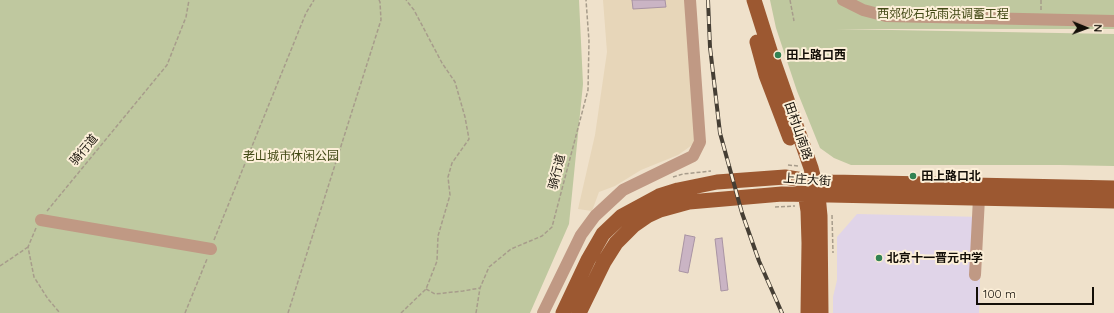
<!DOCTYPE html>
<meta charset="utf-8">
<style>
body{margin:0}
#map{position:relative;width:1114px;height:313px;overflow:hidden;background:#efe1cb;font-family:Quicksand,sans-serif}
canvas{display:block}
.north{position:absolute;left:1066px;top:8px;width:40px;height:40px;-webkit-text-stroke:3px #fcefd8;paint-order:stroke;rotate:91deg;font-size:11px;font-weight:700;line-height:16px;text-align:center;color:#130e07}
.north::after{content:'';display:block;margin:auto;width:14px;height:18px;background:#130e07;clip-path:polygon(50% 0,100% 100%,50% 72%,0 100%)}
.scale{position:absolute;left:976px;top:287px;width:118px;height:18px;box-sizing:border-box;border:2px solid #130e07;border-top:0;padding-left:5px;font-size:12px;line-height:14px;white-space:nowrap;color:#130e07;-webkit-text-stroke:3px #fcefd8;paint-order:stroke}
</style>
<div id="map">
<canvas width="1114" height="313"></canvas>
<div class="north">N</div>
<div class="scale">100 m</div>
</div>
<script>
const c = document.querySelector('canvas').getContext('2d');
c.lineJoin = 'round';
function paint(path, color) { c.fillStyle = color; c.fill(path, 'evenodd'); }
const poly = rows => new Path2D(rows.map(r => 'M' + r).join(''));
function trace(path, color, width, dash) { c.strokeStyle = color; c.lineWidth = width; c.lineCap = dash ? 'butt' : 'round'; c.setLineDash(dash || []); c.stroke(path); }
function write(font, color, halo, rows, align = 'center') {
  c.font = font + ' Quicksand,"Noto Sans SC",sans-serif'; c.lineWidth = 4; c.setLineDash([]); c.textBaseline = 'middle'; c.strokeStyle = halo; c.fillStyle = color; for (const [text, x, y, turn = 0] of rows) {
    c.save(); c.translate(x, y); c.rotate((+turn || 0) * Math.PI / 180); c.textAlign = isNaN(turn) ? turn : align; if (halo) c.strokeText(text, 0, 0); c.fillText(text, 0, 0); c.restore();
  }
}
paint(poly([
 [603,0,688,0,695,143,678,155,641,170,615,186,599,192,592,211,578,209,595,135,607,52]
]), '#e7d6b9');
paint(poly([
 [857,214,982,217,979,313,833,313,833,297,837,280,837,237]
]), '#e0d4e8');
paint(poly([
 [0,0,579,0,583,84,569,224,530,313,0,313],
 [770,0,1114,0,1114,29,836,29,1114,34,1114,166,1060,165,851,165,834,158,820,148,797,91,776,28]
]), '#bfc89f');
const building = poly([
 [632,0,665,0,666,7,633,9,632,0],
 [685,235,695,237,688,273,679,271,685,235],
 [722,238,728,290,721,291,715,239,722,238]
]);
paint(building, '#cab4c4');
trace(building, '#a893a3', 1);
trace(poly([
 [790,0,794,21],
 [1041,0,1041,10],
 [788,165,798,166],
 [673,177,683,174,711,171],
 [775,207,795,206],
 [47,211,167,65,186,17,189,0],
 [832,215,833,253],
 [36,228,28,247,34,277,48,299,60,313],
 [214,240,306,13,314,0],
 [0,266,28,247],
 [426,289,435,294,463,291,480,288],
 [185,313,207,259],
 [288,313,381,20,380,2,379,0],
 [401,313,426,289,437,261,438,236,450,195,448,177,452,163,469,139,465,117,455,82,442,63,414,10,406,0],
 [476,313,480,288,489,267,511,249,542,236,552,227,588,90,589,41,586,0]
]), '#a79c8b', 1.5, [4, 2]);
trace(poly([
 [843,0,863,10,886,16,1114,21],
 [41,220,211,249],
 [975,275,979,198],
 [543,313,581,235,595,216,623,190,693,156,700,142,690,0]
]), '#c09984', 12);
trace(poly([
 [754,0,772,57,811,168,818,195,820,216,821,313],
 [757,42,766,75,790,138],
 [804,186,808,211,809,243,808,313],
 [563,313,588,260,603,234,622,216,659,196,678,190,717,182,785,177,803,180,832,182,1114,188],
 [579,313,604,262,616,243,634,225,647,216,660,210,689,202,782,194,1114,201]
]), '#9c5831', 15);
const rail = poly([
 [708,0,710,47,720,133,742,213,759,261,782,313]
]);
trace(rail, '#453e34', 4);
trace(rail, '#fcefd8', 2.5, [8]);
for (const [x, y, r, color] of [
 [778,55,4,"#328253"],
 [913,176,4,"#328253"],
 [879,258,4,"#328253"]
]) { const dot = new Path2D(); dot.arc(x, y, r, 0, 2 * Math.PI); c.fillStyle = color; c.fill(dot); trace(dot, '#fcefd8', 1.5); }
write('12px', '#414814', '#fcefd8', [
 ["西郊砂石坑雨洪调蓄工程",943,14],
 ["老山城市休闲公园",291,156]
]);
write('bold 12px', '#130e07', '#fcefd8', [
 ["田上路口西",786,55],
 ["田上路口北",921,176],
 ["北京十一晋元中学",887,258]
], 'left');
write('12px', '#130e07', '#fcefd8', [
 ["田村山南路",798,131,71],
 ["骑行道",84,150,-50],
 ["骑行道",557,172,-76],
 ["上庄大街",807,180,4]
]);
</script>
